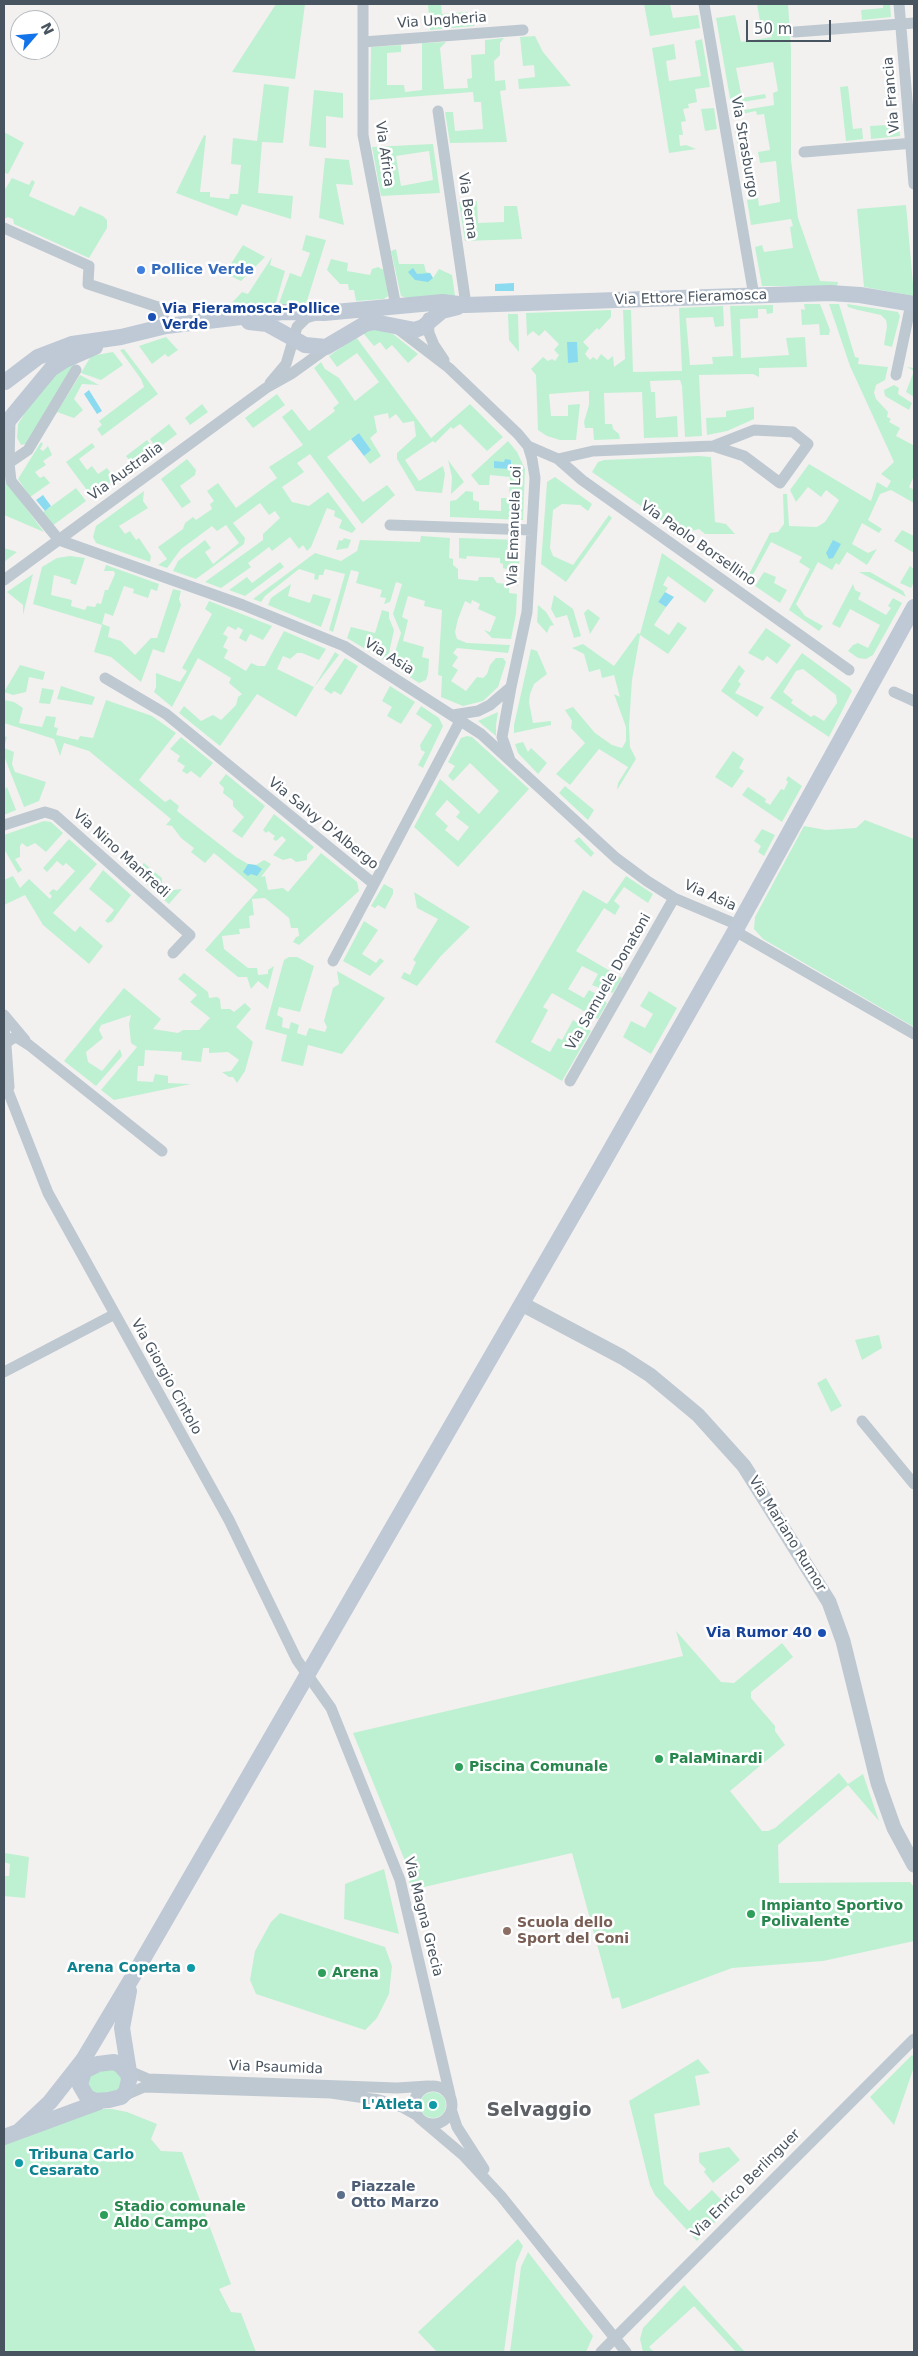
<!DOCTYPE html>
<style>
body{margin:0}
#map{position:relative;width:918px;height:2356px;overflow:hidden;background:#f3f0f0;font-family:"DejaVu Sans",sans-serif}
canvas{display:block}
.frame{position:absolute;inset:0;border:5px solid #48545f;pointer-events:none}
.north{position:absolute;left:10px;top:10px;width:50px;height:50px;box-sizing:border-box;background:#fff;border:1px solid #b6bbbf;border-radius:50%;rotate:63deg;font-size:14px;font-weight:700;line-height:20px;text-align:center;color:#48545f}
.north::after{content:'';display:block;margin:auto;width:18px;height:22px;background:#1373ea;clip-path:polygon(50% 0,100% 100%,50% 72%,0 100%)}
.scale{position:absolute;left:746px;top:20px;width:85px;height:22px;box-sizing:border-box;border:2px solid #48545f;border-top:0;padding-left:6px;font-size:15px;line-height:18px;white-space:nowrap;color:#48545f;-webkit-text-stroke:4px #fff;paint-order:stroke}
</style>
<div id="map">
<canvas width="918" height="2356"></canvas>
<div class="frame"></div>
<div class="north">N</div>
<div class="scale">50 m</div>
</div>
<script>
const c = document.querySelector('canvas').getContext('2d');
c.lineJoin = 'round';
function paint(path, color) { c.fillStyle = color; c.fill(path, 'evenodd'); }
const poly = rows => new Path2D(rows.map(r => 'M' + r).join(''));
function trace(path, color, width, dash) { c.strokeStyle = color; c.lineWidth = width; c.lineCap = dash ? 'butt' : 'round'; c.setLineDash(dash || []); c.stroke(path); }
function write(font, color, halo, rows, align = 'center') {
  c.font = font + ' "DejaVu Sans",sans-serif'; c.lineWidth = 5; c.setLineDash([]); c.textBaseline = 'middle'; c.strokeStyle = halo; c.fillStyle = color; for (const [text, x, y, turn = 0] of rows) {
    c.save(); c.translate(x, y); c.rotate((+turn || 0) * Math.PI / 180); c.textAlign = isNaN(turn) ? turn : align; if (halo) c.strokeText(text, 0, 0); c.fillText(text, 0, 0); c.restore();
  }
}
paint(poly([
 [276,4,305,4,295,79,232,72],
 [428,4,441,4,442,14,467,12,473,17,474,26,430,30],
 [644,4,670,4,673,18,698,15,700,28,650,36],
 [757,4,788,4,791,49,791,160,798,218,820,281,838,282,837,286,762,286,755,247,762,245,764,252,793,248,790,227,793,226,791,219,751,225,747,200,758,198,759,206,780,202,776,161,760,163,758,152,770,150,764,114,757,115,756,111,733,116,732,112,774,105,773,93,778,91,773,62,736,68,742,98,765,94,766,98,731,104,716,18,735,15,741,42,772,37,770,25,761,27],
 [883,4,890,4,891,17,862,20,861,10,883,8],
 [535,36,543,52,571,86,519,89,518,79,535,77,534,65,523,66,520,37],
 [504,38,500,43,500,55,494,61,495,81,505,80,506,90,500,91,507,142,450,143,445,112,453,112,455,131,483,129,481,102,474,102,473,92,370,100,371,47,401,45,401,52,387,53,387,85,404,85,405,92,422,90,422,43,446,42,440,48,444,89,468,88,467,79,472,78,471,55,485,54,485,40],
 [702,39,710,87,695,89,697,102,688,104,689,108,683,109,686,121,681,122,683,135,679,135,680,146,686,145,696,149,669,153,652,48,674,44,676,59,666,61,669,81,701,76,695,41],
 [264,84,289,87,283,143,262,142,258,193,293,196,291,219,242,204,237,216,176,193,204,135,206,136,200,192,210,192,210,197,229,199,230,194,238,194,241,165,231,164,233,138,257,141],
 [848,86,853,129,862,128,863,139,846,141,840,87],
 [314,90,343,93,343,118,326,116,326,148,309,146],
 [896,92,897,105,886,106,885,93],
 [714,108,717,129,705,131,701,109],
 [898,114,900,136,871,139,870,126,887,125,887,115],
 [740,122,746,155,739,155,734,124],
 [4,132,24,143,8,174,5,173,4,175],
 [433,144,440,193,381,196,372,147],
 [429,151,433,180,401,186,396,156],
 [325,158,349,160,353,185,336,184,344,225,319,218],
 [12,178,29,185,32,180,35,182,29,196,74,216,80,206,103,216,107,220,107,228,89,258,14,224,13,219,8,217,4,219,4,191],
 [477,201,478,223,504,222,504,206,517,206,522,239,465,241,459,202],
 [906,205,914,296,864,287,857,209],
 [306,235,326,240,306,304,278,306,290,273,301,277,310,253,302,250],
 [243,245,265,257,241,281,225,273],
 [396,249,399,264,424,264,426,272,430,273,433,278,439,269,452,275,455,296,407,298,401,296,391,251],
 [272,257,270,265,285,271,275,306,228,311,229,306,242,292,248,294],
 [331,259,348,263,347,271,370,275,372,269,378,267,384,270,388,296,384,299,356,301,354,290,349,290,348,284,340,284,327,270],
 [804,304,820,304,830,330,829,335,820,335,819,324,802,325,801,309,805,310],
 [829,304,839,304,855,357,859,358,858,364,888,367,885,380,876,385,874,393,876,399,888,412,887,417,891,419,889,422,900,428,896,436,913,445,914,443,914,476,909,487,914,490,914,503,891,490,880,494,868,520,882,529,879,533,862,523,852,544,868,553,877,549,867,565,847,552,839,565,836,563,832,570,818,562,796,604,805,616,823,626,819,631,789,610,810,569,799,562,802,557,771,542,749,582,746,580,770,533,778,532,784,524,783,494,787,494,789,526,817,527,825,522,839,500,826,490,821,497,808,487,796,502,790,490,809,464,871,501,877,482,887,488,891,481,881,474,894,462,850,366],
 [847,304,898,312,900,316,892,347,884,345,887,326,886,320,881,315,858,310,848,307],
 [773,305,773,313,767,314,766,309,758,309,758,318,740,319,741,358,789,355,786,338,805,337,807,367,759,368,759,377,753,374,699,375,702,436,685,437,682,386,680,380,650,381,651,392,655,392,656,418,677,416,678,437,644,438,642,392,604,393,605,424,612,424,613,429,619,434,620,439,594,440,593,428,585,428,584,422,589,405,589,391,549,394,551,416,568,416,568,405,580,404,576,440,560,440,547,436,538,430,536,375,531,369,543,357,548,361,552,359,555,361,559,355,554,350,559,344,545,330,539,336,533,331,527,336,526,313,611,310,611,317,599,330,597,328,583,342,589,348,585,354,590,360,593,357,597,360,601,354,608,360,613,356,614,367,625,359,623,310,631,310,633,372,682,371,679,308,723,306,724,326,715,327,713,317,686,318,690,365,713,364,712,357,733,356,730,306],
 [508,314,518,314,519,352,509,340],
 [375,329,393,334,418,354,408,363,392,345,386,350,380,342,374,346,363,333],
 [166,337,178,350,168,357,165,354,152,364,139,346],
 [356,337,431,438,470,404,503,437,487,451,460,424,453,429,451,427,435,443,433,441,405,460,419,481,443,466,445,474,442,493,416,491,397,459,397,453,416,436,414,421,403,423,396,414,389,419,388,413,374,416,377,432,370,438,381,456,370,464,364,456,370,449,359,433,327,457,363,502,387,485,395,495,362,524,310,454,297,463,304,472,282,487,292,502,309,506,328,492,356,529,352,533,339,528,342,520,334,516,335,511,327,508,311,547,307,551,303,545,299,549,290,537,272,551,269,547,248,563,251,567,221,588,205,582,263,540,263,534,280,518,275,511,269,515,260,503,233,523,245,538,244,544,196,579,173,571,178,561,205,540,211,548,205,552,213,564,239,543,226,525,217,531,212,526,196,538,181,549,167,568,158,565,167,559,158,547,183,529,185,523,193,517,196,520,212,509,210,504,214,501,207,491,218,483,236,508,277,478,269,467,303,445,282,417,292,409,309,431,335,411,333,408,339,403,314,368,321,362,325,369,339,378,355,401,379,382,357,353,337,367,329,356],
 [124,349,158,394,102,436,97,429,102,425,99,421,144,387,141,379,120,350],
 [113,352,123,365,101,380,81,373,91,356],
 [78,360,26,444,21,445,17,438,18,424,30,405,53,377],
 [907,367,914,368,914,397,906,392,914,371],
 [80,375,99,385,82,384,74,399,83,410,74,418,57,412],
 [894,385,899,388,898,394,912,403,909,410,885,396,884,390],
 [277,394,285,405,253,428,245,418],
 [202,404,208,412,190,425,185,418],
 [754,407,754,419,727,431,707,435,706,418,726,417,726,411],
 [169,424,177,434,157,449,150,439],
 [147,440,155,451,134,467,126,456],
 [508,441,517,452,525,469,523,520,450,517,450,501,456,500,466,491,473,492,473,500,479,502,479,510,501,511,501,498,509,498,510,477,490,475,489,485,479,485,471,475],
 [41,442,43,444,40,449,43,451,48,446,52,455,43,461,46,465,35,472,40,478,44,476,50,483,30,497,18,479],
 [92,443,95,447,79,459,87,470,92,466,98,474,107,468,115,479,92,497,66,462],
 [698,456,711,457,715,522,726,524,735,534,705,534,699,529,681,534,592,472,598,462,604,460],
 [187,459,196,470,195,475,180,486,191,502,182,508,161,479],
 [448,460,464,482,451,494,452,477],
 [555,477,592,504,588,511,580,505,562,504,553,510,550,548,553,556,573,565,609,515,612,518,566,582,541,564,547,482],
 [4,481,10,487,44,532,4,515],
 [76,488,86,501,52,526,42,513],
 [144,491,143,501,148,508,119,526,125,534,130,531,136,540,139,538,151,556,150,562,96,543,93,537,96,526],
 [902,530,914,536,914,553,894,541],
 [421,536,450,538,449,558,453,559,453,565,458,569,458,579,478,581,479,577,493,577,497,583,509,584,509,593,517,594,516,614,511,639,492,638,484,630,490,632,496,617,478,609,480,604,472,600,471,604,465,601,458,619,455,632,457,639,467,643,510,645,508,653,457,648,453,653,458,657,452,666,458,670,451,681,466,691,477,677,483,678,487,674,490,665,496,658,503,658,506,662,498,687,483,701,463,706,441,697,442,676,438,675,442,610,424,606,425,601,408,596,402,617,408,620,403,641,424,647,422,657,429,659,428,674,426,680,419,683,391,665,401,633,393,614,402,584,396,582,390,602,384,604,386,598,380,597,382,590,356,583,359,572,351,570,333,632,329,630,345,574,325,569,323,575,319,575,318,580,314,579,315,574,299,569,265,596,261,602,253,599,315,553,341,561,357,551,360,540,420,542],
 [344,538,351,540,348,548,336,550,339,540,342,541],
 [459,538,520,540,518,586,512,581,509,570,503,568,503,564,500,563,500,558,467,556,466,559,459,558],
 [4,548,17,552,4,562],
 [662,553,714,590,705,603,668,576,663,585,668,588,658,602,666,607,654,625,669,635,678,622,687,628,668,654,640,635,632,680,629,726,630,747,636,759,617,790,618,783,628,767,599,749,570,785,556,774,585,743,571,728,572,721,565,710,573,707,595,733,612,745,622,748,626,741,626,727,614,694,620,697,614,675,602,678,600,669,589,672,584,654,572,648,583,644,614,666,638,633,640,634],
 [70,556,85,558,76,585,70,583,71,580,54,575,51,595,72,600,71,606,85,610,87,606,95,607,97,603,101,604,105,590,108,590,115,574,114,571,104,571,106,565,159,584,157,591,151,589,148,598,133,593,134,589,124,586,113,616,105,613,102,624,110,627,108,637,121,641,135,655,151,638,157,638,173,589,181,591,179,599,181,605,164,653,153,649,141,682,111,657,94,652,102,625,33,604,42,567,57,558],
 [280,562,284,567,245,596,229,590,247,577,252,583],
 [910,566,914,569,914,582,911,588,900,583],
 [764,572,776,577,774,583,787,590,780,603,755,586],
 [859,572,870,572,903,591,906,597],
 [33,574,23,615,23,605,7,592],
 [291,584,288,596,310,603,313,594,331,599,321,627,268,605,271,598],
 [853,584,855,590,861,593,858,599,886,615,891,608,888,606,893,598,902,603,873,655,866,659,858,658,848,651,853,645,858,643,868,648,880,625,850,609,840,628,832,624],
 [554,595,573,609,581,636,574,638,567,615,556,618,551,609],
 [209,601,272,626,263,640,250,634,246,642,239,638,243,630,238,627,236,630,228,626,223,634,228,637,223,647,228,650,224,658,246,671,251,663,258,666,265,666,284,631,326,649,319,660,302,653,297,653,290,659,283,656,277,669,314,687,335,652,339,655,314,687,296,717,257,694,220,746,179,713,184,706,201,721,213,715,221,720,236,705,238,697,242,694,229,683,231,678,198,658,172,707,154,692,156,687,156,673,180,682,187,671,182,668,212,614,205,609],
 [538,605,546,612,554,625,550,626,547,633,537,622],
 [588,609,600,618,590,634,584,613],
 [382,610,389,612,389,618,394,630,387,662,347,638,351,627,375,633],
 [766,628,791,645,777,664,767,656,763,661,748,653],
 [531,649,537,651,547,674,534,684,530,694,529,702,533,723,551,721,551,725,514,733,514,725],
 [802,653,850,688,852,691,829,737,770,698],
 [803,669,836,695,837,703,824,721,814,715,811,717,791,703,793,700,783,692,796,671],
 [345,658,358,666,341,695,334,691,331,694,324,689],
 [20,665,45,672,43,680,29,677,26,692,13,695,4,692],
 [739,665,745,671,738,681,741,684,735,693,764,707,757,717,721,691],
 [61,686,95,697,92,705,57,699],
 [390,686,415,702,401,724,387,716,392,707,382,701],
 [42,688,54,690,50,704,39,703],
 [4,700,14,702,23,708,19,723,42,727,46,716,56,717,54,727,58,728,56,735,78,740,80,736,93,738,106,700,152,716,176,733,139,780,165,802,170,799,179,806,177,811,236,857,248,864,256,865,264,860,271,864,261,877,265,876,268,890,283,888,288,892,321,853,357,882,359,891,299,945,293,942,296,937,299,936,298,928,291,928,289,918,265,898,252,899,254,915,249,916,250,928,239,929,240,934,222,936,224,949,248,968,257,968,258,975,268,974,268,970,274,966,268,989,258,981,251,989,247,977,238,977,205,950,258,890,214,853,205,863,191,852,194,848,181,838,172,826,166,825,171,819,89,751,64,743,60,756,54,739,4,723],
 [421,706,439,718,443,726,423,768,418,765,425,752,421,750,420,745,432,725,416,714],
 [498,712,496,725,496,736,478,721],
 [4,736,7,737,4,748,14,752,12,764,15,772,46,782,39,801,24,807,4,756],
 [467,736,472,737,529,789,458,867,414,827,440,779,479,814,499,791,470,763,453,781,448,776,455,766,448,762,461,738],
 [447,800,460,812,456,817,469,827,458,841,445,830,448,826,435,814],
 [181,737,213,763,200,778,191,771,187,774,182,771,185,766,177,761,180,756,170,749],
 [523,742,528,752,531,748,547,763,538,774,518,753,515,744],
 [733,751,744,759,739,768,744,771,732,788,715,777],
 [226,774,265,806,242,838,232,831,244,817,233,806,233,801,223,793,224,788,219,783],
 [788,776,802,786,782,822,742,795,748,787,766,799,765,802,770,805,781,789,784,790,788,782,786,780],
 [565,786,594,810,588,820,559,793],
 [7,787,16,810,4,815,4,790],
 [274,814,314,847,307,855,307,860,296,862,291,858,283,860,273,855,286,840,282,836,276,841,273,839,275,836,268,831,266,833,263,830],
 [865,820,914,839,914,1027,763,939,754,929,755,917,804,826,826,830,856,828],
 [44,821,51,822,63,833,46,852,35,843,27,847,22,843,20,846,20,857,15,859,22,870,18,873,4,849,4,835],
 [762,829,775,835,764,856,758,852,761,846,754,841],
 [579,837,594,853,591,857,574,841],
 [69,839,97,864,53,913,75,932,80,926,103,946,89,964,43,925,25,895,4,905,4,880,13,876,20,888,29,879,50,899,52,896,49,893,53,889,57,891,75,871,66,863,63,866,57,861,47,872,43,868],
 [144,863,162,878,162,885,156,893,134,873],
 [103,870,131,895,112,921,108,923,105,921,114,910,89,889],
 [626,876,653,894,648,903,624,887,614,901,620,906,615,915,604,908,576,951,622,978,613,993,592,985,598,974,582,966,568,989,584,998,589,990,600,996,607,1003,598,1019,552,993,543,1007,548,1010,531,1042,550,1052,558,1038,562,1040,573,1020,591,1031,562,1081,495,1042,583,890,607,904],
 [384,884,393,889,393,894,385,909,378,905,375,908,371,906],
 [182,889,169,904,164,900,173,890],
 [414,892,470,927,440,957,417,986,401,978,404,972,410,975,416,962,413,960,438,919,417,908],
 [364,921,378,930,362,954,376,963,380,958,384,961,370,976,343,961],
 [289,957,297,957,314,966,300,1012,279,1007,277,1015,283,1018,282,1027,289,1029,291,1022,299,1025,297,1033,306,1036,309,1028,325,1032,327,1027,324,1021,333,988,339,984,337,971,385,998,342,1054,308,1045,303,1066,281,1061,287,1035,265,1029,284,960],
 [184,973,208,992,209,998,217,997,220,999,221,1009,230,1009,234,1012,245,1003,251,1009,236,1027,253,1042,245,1071,237,1083,233,1077,229,1077,222,1072,231,1071,239,1060,228,1052,209,1053,209,1048,203,1048,201,1062,181,1060,182,1052,145,1050,144,1066,138,1066,137,1081,153,1082,155,1074,168,1076,168,1083,191,1084,114,1100,101,1090,137,1047,131,1043,129,1024,131,1015,101,1025,99,1030,103,1038,86,1052,88,1062,102,1071,120,1049,122,1056,96,1086,64,1061,124,988,161,1019,153,1029,178,1033,183,1030,199,1030,210,1018,190,1002,197,995,178,979],
 [649,991,677,1008,651,1054,623,1037,631,1021,645,1028,653,1014,640,1006],
 [879,1335,882,1348,862,1360,855,1340],
 [826,1378,842,1406,831,1412,817,1383],
 [676,1631,721,1682,734,1683,782,1643,793,1657,751,1692,751,1698,775,1726,775,1731,785,1745,730,1791,762,1831,768,1831,775,1828,839,1773,848,1784,863,1774,879,1821,848,1785,778,1845,779,1883,910,1882,914,1887,914,1941,823,1961,732,1968,622,2009,619,1997,612,1999,572,1853,411,1890,405,1861,353,1733,683,1656],
 [5,1853,29,1857,25,1898,4,1896,4,1876,9,1876,10,1864,4,1862],
 [384,1869,399,1934,344,1919,345,1884],
 [280,1913,385,1947,392,1966,389,1994,377,2018,365,2030,256,1994,250,1980,255,1951,271,1922],
 [912,2055,914,2057,914,2067,894,2125,870,2097],
 [698,2059,710,2073,695,2076,700,2105,654,2114,664,2184,689,2211,712,2190,729,2208,722,2215,718,2212,714,2216,717,2220,697,2241,655,2195,650,2185,629,2101],
 [113,2069,122,2075,120,2089,108,2094,92,2093,85,2080,88,2074],
 '420 2105a13 13 0 1 1 26 0a13 13 0 1 1-26 0Z',
 [93,2109,112,2109,127,2112,157,2124,151,2139,161,2151,182,2152,231,2284,219,2289,231,2312,241,2313,256,2352,4,2352,4,2144],
 [729,2147,740,2160,713,2183,704,2172,706,2169,699,2162,699,2153],
 [518,2239,523,2246,516,2263,504,2352,437,2352,418,2332],
 [528,2252,593,2336,586,2352,510,2352,521,2267],
 [684,2285,745,2352,736,2352,694,2306,649,2347,654,2352,643,2352,640,2339,643,2328]
]), '#bef1d1');
paint(poly([
 [413,268,417,274,430,273,433,278,428,282,415,280,408,272],
 [514,283,514,291,495,291,495,284],
 [567,342,577,342,578,362,568,363],
 [89,390,102,411,97,414,84,394],
 [359,433,371,450,364,456,351,439],
 [505,459,511,460,511,469,494,468,494,461,504,462],
 [43,495,51,506,45,511,36,500],
 [833,540,841,544,833,558,829,559,826,553],
 [665,592,674,597,666,607,658,602],
 [248,864,256,865,262,869,257,876,251,874,248,876,243,872]
]), '#8adbef');
trace(poly([
 [363,4,363,135,396,307],
 [704,4,754,296],
 [899,4,914,184],
 [795,32,914,23],
 [363,42,523,30],
 [438,111,466,305],
 [804,152,914,143],
 [4,228,89,266,88,284,161,308,166,326],
 [428,318,429,333,434,345,444,360],
 [398,329,449,368,518,434,528,446,532,459,535,478,527,612,511,687],
 [896,375,911,304],
 [270,383,286,364,297,327,306,318,316,315],
 [528,446,558,459,582,480,849,670],
 [4,449,9,463,10,420],
 [558,459,593,451,713,446,754,430,793,432,808,444,780,483,744,456,713,446],
 [9,463,11,481,59,540,243,605,344,646,481,734,616,858,647,881,674,898,738,925],
 [4,464,9,463,28,450,76,370],
 [390,525,532,530],
 [4,580,266,388,291,374,330,346],
 [105,678,166,714,374,884,460,721],
 [894,692,914,701],
 [453,715,478,711,490,705,511,687,502,737,510,760],
 [4,825,45,812,55,815,190,935,173,953],
 [735,931,914,1034],
 [333,961,374,884],
 [4,1015,25,1040],
 [4,1028,6,1048],
 [6,1043,13,1038,18,1038,29,1045,162,1151],
 [6,1046,9,1087],
 [4,1081,48,1193,229,1520,297,1660,331,1708,400,1880,450,2095],
 [570,1081,674,898],
 [4,1372,115,1314],
 [862,1421,914,1484],
 [125,2069,148,2079,397,2088,428,2086],
 '414 2105a19 19 0 1 1 38 0a19 19 0 1 1-38 0Z',
 [121,2097,144,2087,331,2093,379,2100,402,2107,418,2116],
 [452,2112,457,2127,484,2169],
 [424,2122,463,2155,501,2196,626,2352],
 [601,2352,914,2039]
]), '#bec8d0', 11);
trace(poly([
 [522,1304,622,1357,650,1375,698,1415,744,1466,829,1602,843,1641,878,1783,894,1828,914,1865]
]), '#bec8d0', 15);
trace(poly([
 [249,322,267,324,305,345,326,347,365,324,374,322,415,330,423,327,442,311,458,307],
 [5,382,38,357,72,344,121,337,166,326,283,312,324,313,443,302,466,305,830,293,860,295,914,304],
 [4,426,51,369,63,361,95,347],
 [129,1991,122,2028,130,2078],
 [114,2062,120,2065,128,2074,129,2080,126,2092,121,2097,109,2100,95,2101,87,2097,80,2085,84,2071,98,2064,114,2062],
 [19,2131,50,2102,83,2060,135,1973,599,1170,735,931,914,607],
 [4,2137,99,2102]
]), '#bec9d5', 16);
for (const [x, y, r, color] of [
 [141,270,5,"#3f7fe0"],
 [152,317,5,"#1a4fb4"],
 [822,1633,5,"#1a4fb4"],
 [659,1759,5,"#2e9e5b"],
 [459,1767,5,"#2e9e5b"],
 [751,1914,5,"#2e9e5b"],
 [507,1931,5,"#8d6e63"],
 [191,1968,5,"#0f9aa8"],
 [322,1973,5,"#2e9e5b"],
 [433,2105,5,"#0f9aa8"],
 [19,2163,5,"#0f9aa8"],
 [341,2195,5,"#5c6f8a"],
 [104,2215,5,"#2e9e5b"]
]) { const dot = new Path2D(); dot.arc(x, y, r, 0, 2 * Math.PI); c.fillStyle = color; c.fill(dot); trace(dot, '#fff', 2); }
write('14px', '#48545f', '#fff', [
 ["Via Ungheria",442,21,-4],
 ["Via Francia",892,95,-95],
 ["Via Strasburgo",744,147,80],
 ["Via Africa",384,154,82],
 ["Via Berna",467,206,82],
 ["Via Ettore Fieramosca",691,298,-2],
 ["Via Australia",126,472,-36],
 ["Via Emanuela Loi",515,526,-88],
 ["Via Paolo Borsellino",698,544,35],
 ["Via Asia",389,657,32],
 ["Via Salvy D'Albergo",323,824,39],
 ["Via Nino Manfredi",121,854,42],
 ["Via Asia",710,896,24],
 ["Via Samuele Donatoni",609,982,-60],
 ["Via Giorgio Cintolo",166,1377,61],
 ["Via Mariano Rumor",787,1534,58],
 ["Via Magna Grecia",423,1917,76],
 ["Via Psaumida",276,2068,2],
 ["Via Enrico Berlinguer",746,2184,-45]
]);
write('bold 14px', '#366cbe', '#fff', [
 ["Pollice Verde",151,270]
], 'left');
write('bold 14px', '#164399', '#fff', [
 ["Via Fieramosca-Pollice",162,309],
 ["Verde",162,325],
 ["Via Rumor 40",812,1633,"right"]
], 'left');
write('bold 14px', '#27864d', '#fff', [
 ["PalaMinardi",669,1759],
 ["Piscina Comunale",469,1767],
 ["Impianto Sportivo",761,1906],
 ["Polivalente",761,1922],
 ["Arena",332,1973],
 ["Stadio comunale",114,2207],
 ["Aldo Campo",114,2223]
], 'left');
write('bold 14px', '#785e54', '#fff', [
 ["Scuola dello",517,1923],
 ["Sport del Coni",517,1939]
], 'left');
write('bold 14px', '#0d838f', '#fff', [
 ["Arena Coperta",181,1968],
 ["L'Atleta",423,2105],
 ["Tribuna Carlo",29,2155,"left"],
 ["Cesarato",29,2171,"left"]
], 'right');
write('bold 14px', '#4e5e75', '#fff', [
 ["Piazzale",351,2187],
 ["Otto Marzo",351,2203]
], 'left');
write('bold 19px', '#5d6166', '#fff', [
 ["Selvaggio",539,2111]
]);
</script>
